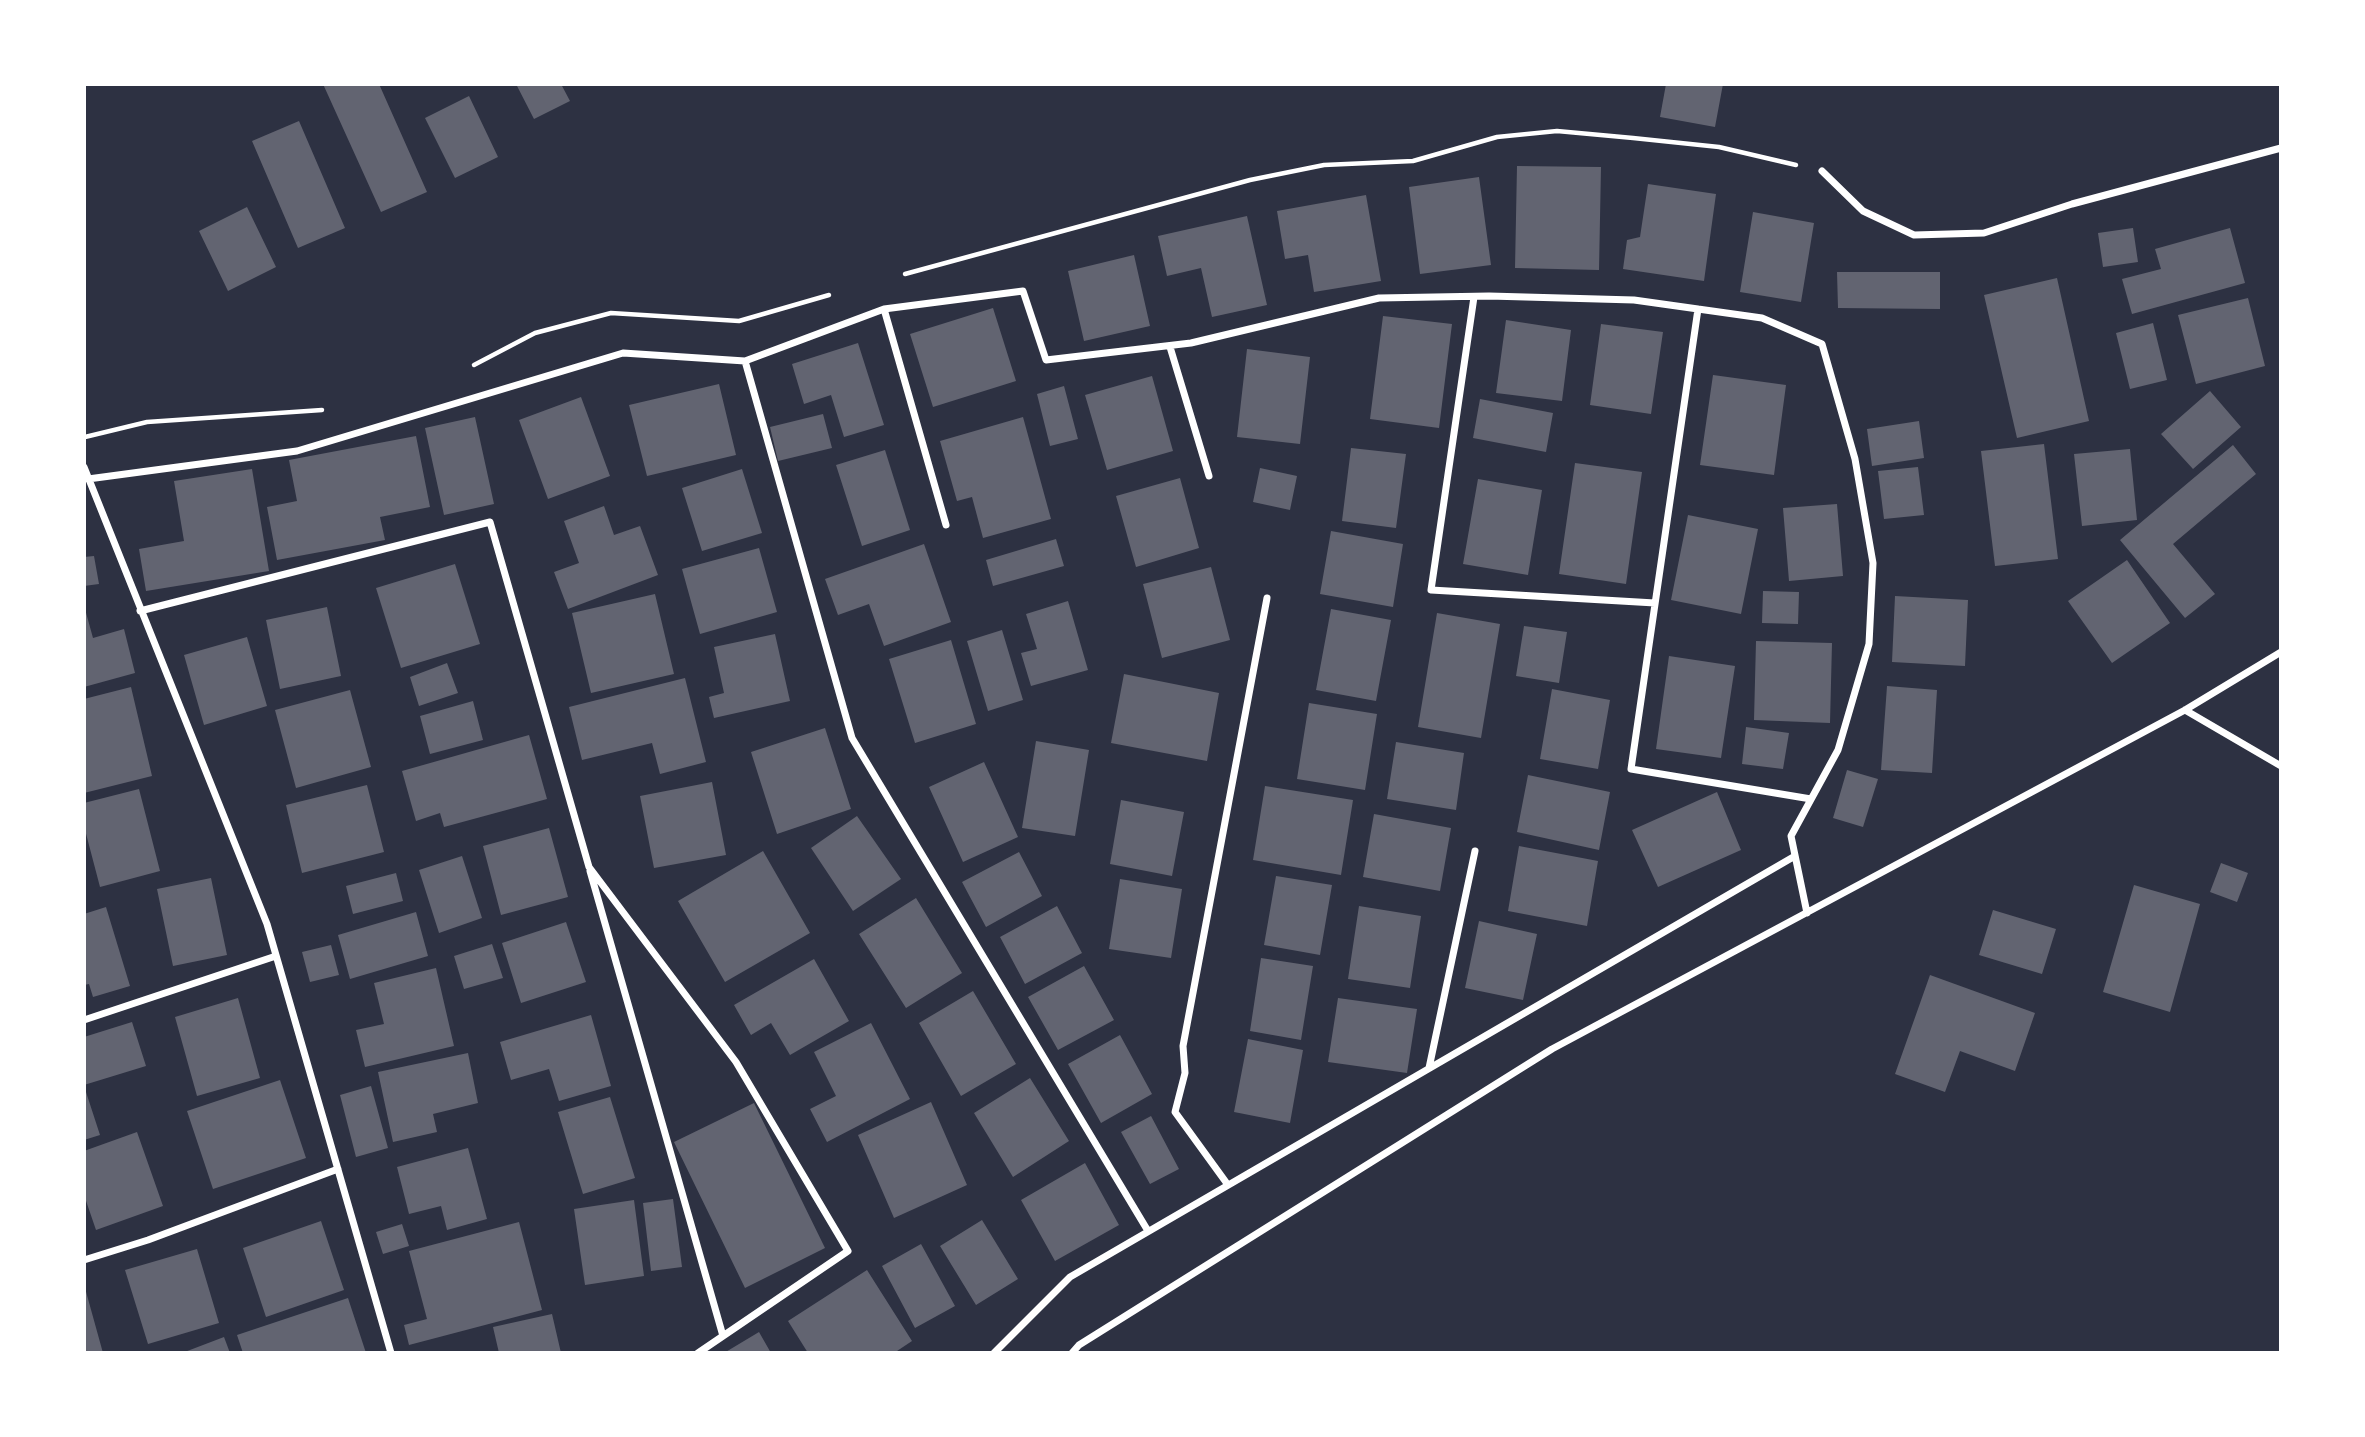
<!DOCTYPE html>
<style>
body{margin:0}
#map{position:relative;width:2365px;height:1437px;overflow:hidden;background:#2d3142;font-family:"Source Sans 3",sans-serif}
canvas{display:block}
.frame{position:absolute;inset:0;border:86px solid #fff;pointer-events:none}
</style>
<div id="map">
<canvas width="2365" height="1437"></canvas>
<div class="frame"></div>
</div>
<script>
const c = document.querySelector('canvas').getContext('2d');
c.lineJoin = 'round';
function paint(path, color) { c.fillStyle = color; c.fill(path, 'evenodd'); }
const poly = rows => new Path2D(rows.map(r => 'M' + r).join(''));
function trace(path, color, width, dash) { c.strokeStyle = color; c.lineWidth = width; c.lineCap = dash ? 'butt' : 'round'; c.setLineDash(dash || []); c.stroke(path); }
paint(poly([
 [323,84,379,84,427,192,381,212],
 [516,84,561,84,570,101,534,119],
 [1666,84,1723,84,1715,127,1660,117],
 [469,96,498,157,455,178,425,118],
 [299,121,345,228,298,248,252,141],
 [1517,166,1601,167,1599,270,1515,268],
 [1479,177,1491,265,1420,274,1409,187],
 [1648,184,1716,194,1704,281,1623,269,1627,240,1640,237],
 [1366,195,1381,281,1314,292,1308,255,1285,259,1277,211],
 [247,207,276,267,228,291,199,231],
 [1753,212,1814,223,1801,302,1740,292],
 [1247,216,1267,305,1212,317,1201,268,1167,276,1158,236],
 [2133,228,2138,262,2103,267,2098,233],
 [2230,228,2245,283,2132,314,2122,279,2161,269,2155,249],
 [1134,255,1150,326,1084,341,1068,271],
 [1837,272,1940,272,1940,309,1838,308],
 [2057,278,2089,421,2017,438,1984,295],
 [2248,298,2265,366,2196,384,2178,315],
 [993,308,1016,381,933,407,910,334],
 [1383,316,1452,324,1439,428,1370,419],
 [1506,320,1571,330,1562,401,1496,393],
 [2153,323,2167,380,2130,389,2116,333],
 [1601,324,1663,332,1651,414,1590,405],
 [858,343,884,425,844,437,831,395,804,404,792,364],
 [1247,349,1310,357,1300,444,1237,437],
 [1713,375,1786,385,1774,475,1700,465],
 [1152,376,1173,451,1107,470,1085,395],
 [719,384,736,455,647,476,629,405],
 [1064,386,1078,439,1050,446,1037,394],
 [2210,391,2241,427,2193,469,2161,434],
 [581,397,610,476,548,499,519,420],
 [1480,399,1553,413,1546,452,1473,438],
 [823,414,832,448,778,461,770,427],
 [475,417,494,504,444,515,425,428],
 [1023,417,1051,519,983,538,972,497,957,501,940,441],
 [1919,421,1924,458,1872,466,1867,429],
 [416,436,430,507,380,517,385,540,277,560,267,507,297,501,289,460],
 [2044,444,2058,559,1995,566,1981,451],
 [2233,445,2256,474,2173,544,2215,594,2185,618,2120,540],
 [1351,448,1406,454,1396,528,1342,521],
 [2130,449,2137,520,2082,526,2074,454],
 [885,450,910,530,862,546,836,465],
 [1575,463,1642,472,1626,584,1559,574],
 [1918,467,1924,515,1884,519,1878,471],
 [1260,468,1297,476,1290,510,1253,502],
 [252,469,269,571,146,591,139,549,184,541,174,481],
 [742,469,762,533,702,551,682,488],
 [1180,478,1199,548,1136,567,1116,496],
 [1478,479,1542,490,1528,575,1463,564],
 [1837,504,1843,576,1789,581,1783,508],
 [604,506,614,535,640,526,658,575,568,609,554,572,579,563,564,521],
 [1688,515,1758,529,1741,614,1671,600],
 [1331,531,1403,544,1393,607,1320,594],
 [1056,539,1064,566,993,586,986,560],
 [924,544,951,622,884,646,869,604,838,615,825,579],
 [759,548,777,612,700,634,682,569],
 [94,556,99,584,84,586,84,557],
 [2127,560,2170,623,2112,663,2068,601],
 [455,564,480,644,401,668,376,588],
 [1211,567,1230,640,1162,658,1143,584],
 [1763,591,1799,592,1798,624,1762,623],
 [655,594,674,674,591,693,572,613],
 [1895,596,1968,600,1965,666,1892,662],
 [1068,601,1088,670,1031,686,1021,653,1037,649,1026,614],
 [327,607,341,676,280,689,266,620],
 [85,609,93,638,124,629,135,673,84,687],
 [1331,609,1391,620,1376,701,1316,690],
 [1437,613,1500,624,1481,738,1418,727],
 [1524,626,1567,632,1559,683,1516,676],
 [1002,630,1023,700,988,711,967,641],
 [775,634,790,701,714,718,709,697,724,693,714,647],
 [247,637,267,706,204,725,184,655],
 [951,640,976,724,915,743,889,659],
 [1756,641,1832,643,1830,723,1754,720],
 [1669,656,1735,666,1721,758,1656,749],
 [447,663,458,693,419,706,410,677],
 [1124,674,1219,693,1207,761,1111,743],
 [685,678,706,762,660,774,652,743,582,760,569,707],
 [1887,686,1937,690,1932,773,1881,770],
 [131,687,152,776,84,793,84,699],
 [1552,689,1610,700,1598,769,1540,759],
 [350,690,371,767,296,788,275,710],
 [473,701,483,740,430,754,420,716],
 [1309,703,1377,714,1365,790,1297,779],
 [1746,727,1789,733,1783,769,1742,764],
 [825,728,851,809,777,834,751,752],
 [529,735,547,799,444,827,440,813,416,821,402,771],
 [1036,741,1089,750,1075,836,1022,828],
 [1396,742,1464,753,1456,810,1387,799],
 [984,762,1018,837,963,862,929,787],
 [1847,770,1878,779,1863,827,1833,818],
 [1528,775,1610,792,1599,850,1517,832],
 [712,782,726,855,654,868,640,796],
 [367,785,384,852,302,873,286,805],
 [1265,786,1353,800,1341,875,1253,860],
 [139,789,160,871,100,887,84,826,84,803],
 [1717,792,1741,850,1658,887,1632,830],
 [1121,800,1184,812,1172,876,1110,864],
 [1374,814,1451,828,1440,891,1363,877],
 [857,816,901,879,853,911,811,848],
 [549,828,568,897,501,915,483,846],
 [1519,846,1598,861,1587,926,1508,911],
 [763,851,810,933,725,982,678,901],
 [1019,852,1042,896,986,927,962,882],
 [462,856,482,918,439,933,419,870],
 [2221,863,2248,873,2237,902,2210,892],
 [396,873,403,901,353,914,346,886],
 [1276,876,1332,885,1320,955,1264,945],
 [211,878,227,955,173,966,157,889],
 [1120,879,1182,889,1171,958,1109,949],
 [2134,885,2200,904,2170,1012,2103,992],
 [916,898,962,973,906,1008,859,934],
 [1057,906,1082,953,1025,984,1000,937],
 [1359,906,1421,916,1410,988,1348,979],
 [106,907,130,986,93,997,89,984,84,985,84,914],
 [1993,910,2056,929,2042,974,1979,955],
 [416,912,428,956,350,979,338,935],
 [1479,921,1537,934,1523,1000,1465,988],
 [566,922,586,982,521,1003,502,943],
 [492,944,503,978,464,989,454,956],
 [331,945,339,975,310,982,302,952],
 [1261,958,1313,966,1301,1040,1250,1031],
 [814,959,849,1021,790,1055,771,1023,751,1035,734,1005],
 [1084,966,1114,1020,1058,1050,1028,997],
 [436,968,454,1046,365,1067,356,1030,384,1024,374,983],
 [1930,975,2035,1013,2015,1071,1960,1051,1945,1092,1895,1074],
 [973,991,1016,1064,961,1096,919,1023],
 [238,998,260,1078,197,1096,175,1017],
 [1338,998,1417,1009,1407,1073,1328,1062],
 [591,1015,611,1086,559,1101,549,1069,511,1080,500,1042],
 [132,1022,146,1066,84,1085,84,1037],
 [871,1023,910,1099,827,1142,810,1109,836,1096,814,1052],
 [1120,1035,1152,1094,1101,1123,1068,1064],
 [1248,1039,1303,1050,1290,1123,1234,1112],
 [468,1053,478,1103,433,1114,437,1132,393,1142,378,1072],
 [1030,1078,1069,1141,1013,1177,974,1113],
 [280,1080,306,1158,213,1189,187,1111],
 [371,1086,388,1148,356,1157,340,1095],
 [86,1092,100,1135,84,1140,84,1093],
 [610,1097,635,1178,583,1194,558,1112],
 [931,1102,967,1185,894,1218,858,1135],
 [754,1103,825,1248,745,1288,674,1142],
 [1151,1116,1179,1169,1150,1184,1121,1132],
 [137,1132,163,1206,96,1230,84,1195,84,1151],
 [468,1148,487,1219,447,1230,441,1206,409,1214,397,1167],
 [1085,1163,1119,1225,1055,1261,1021,1200],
 [673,1199,682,1267,651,1271,643,1203],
 [634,1200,644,1276,585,1285,574,1209],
 [982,1220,1018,1279,976,1305,940,1246],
 [321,1221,344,1290,266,1317,243,1248],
 [519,1222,542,1310,409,1345,404,1325,427,1319,409,1251],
 [402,1224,409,1246,383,1254,376,1232],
 [921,1244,955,1306,915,1328,882,1266],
 [197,1249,219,1323,148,1344,125,1270],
 [867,1270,912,1341,894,1353,808,1353,788,1321],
 [85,1288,103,1353,84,1353],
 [348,1298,366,1353,243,1353,237,1335],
 [552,1314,561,1353,499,1353,493,1327],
 [759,1332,771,1353,724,1353],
 [224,1337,230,1353,182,1353]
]), '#626471');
trace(poly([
 [905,274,1250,180,1324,165,1413,161,1497,137,1557,131,1633,138,1719,147,1796,165],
 [474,365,535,333,611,313,739,321,829,295],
 [85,437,147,422,322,410]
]), '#fff', 4.5);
trace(poly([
 [1822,171,1863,211,1914,235,1984,233,2072,204,2281,148],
 [1474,297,1431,590,1655,603],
 [884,309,946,525],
 [1698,309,1631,769,1811,799],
 [1170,347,1209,476],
 [745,361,852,738,1148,1231],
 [84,467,267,924,391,1353],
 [88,479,297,451,623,353,745,361,884,309,1023,291,1046,360,1191,343,1379,298,1489,296,1634,300,1762,318,1822,344,1855,459,1873,563,1869,644,1838,750,1791,836,1807,913],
 [140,611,490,522,589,867,736,1062,848,1251,698,1353],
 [2185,710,2281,766],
 [590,871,723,1336],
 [84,1020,276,956],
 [1429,1068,1475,851],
 [1228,1185,1175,1112,1185,1073,1183,1046,1267,598],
 [84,1260,148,1240,338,1169],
 [994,1353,1070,1277,1795,856],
 [1072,1353,1079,1345,1552,1049,2185,710,2281,652]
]), '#fff', 7);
</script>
